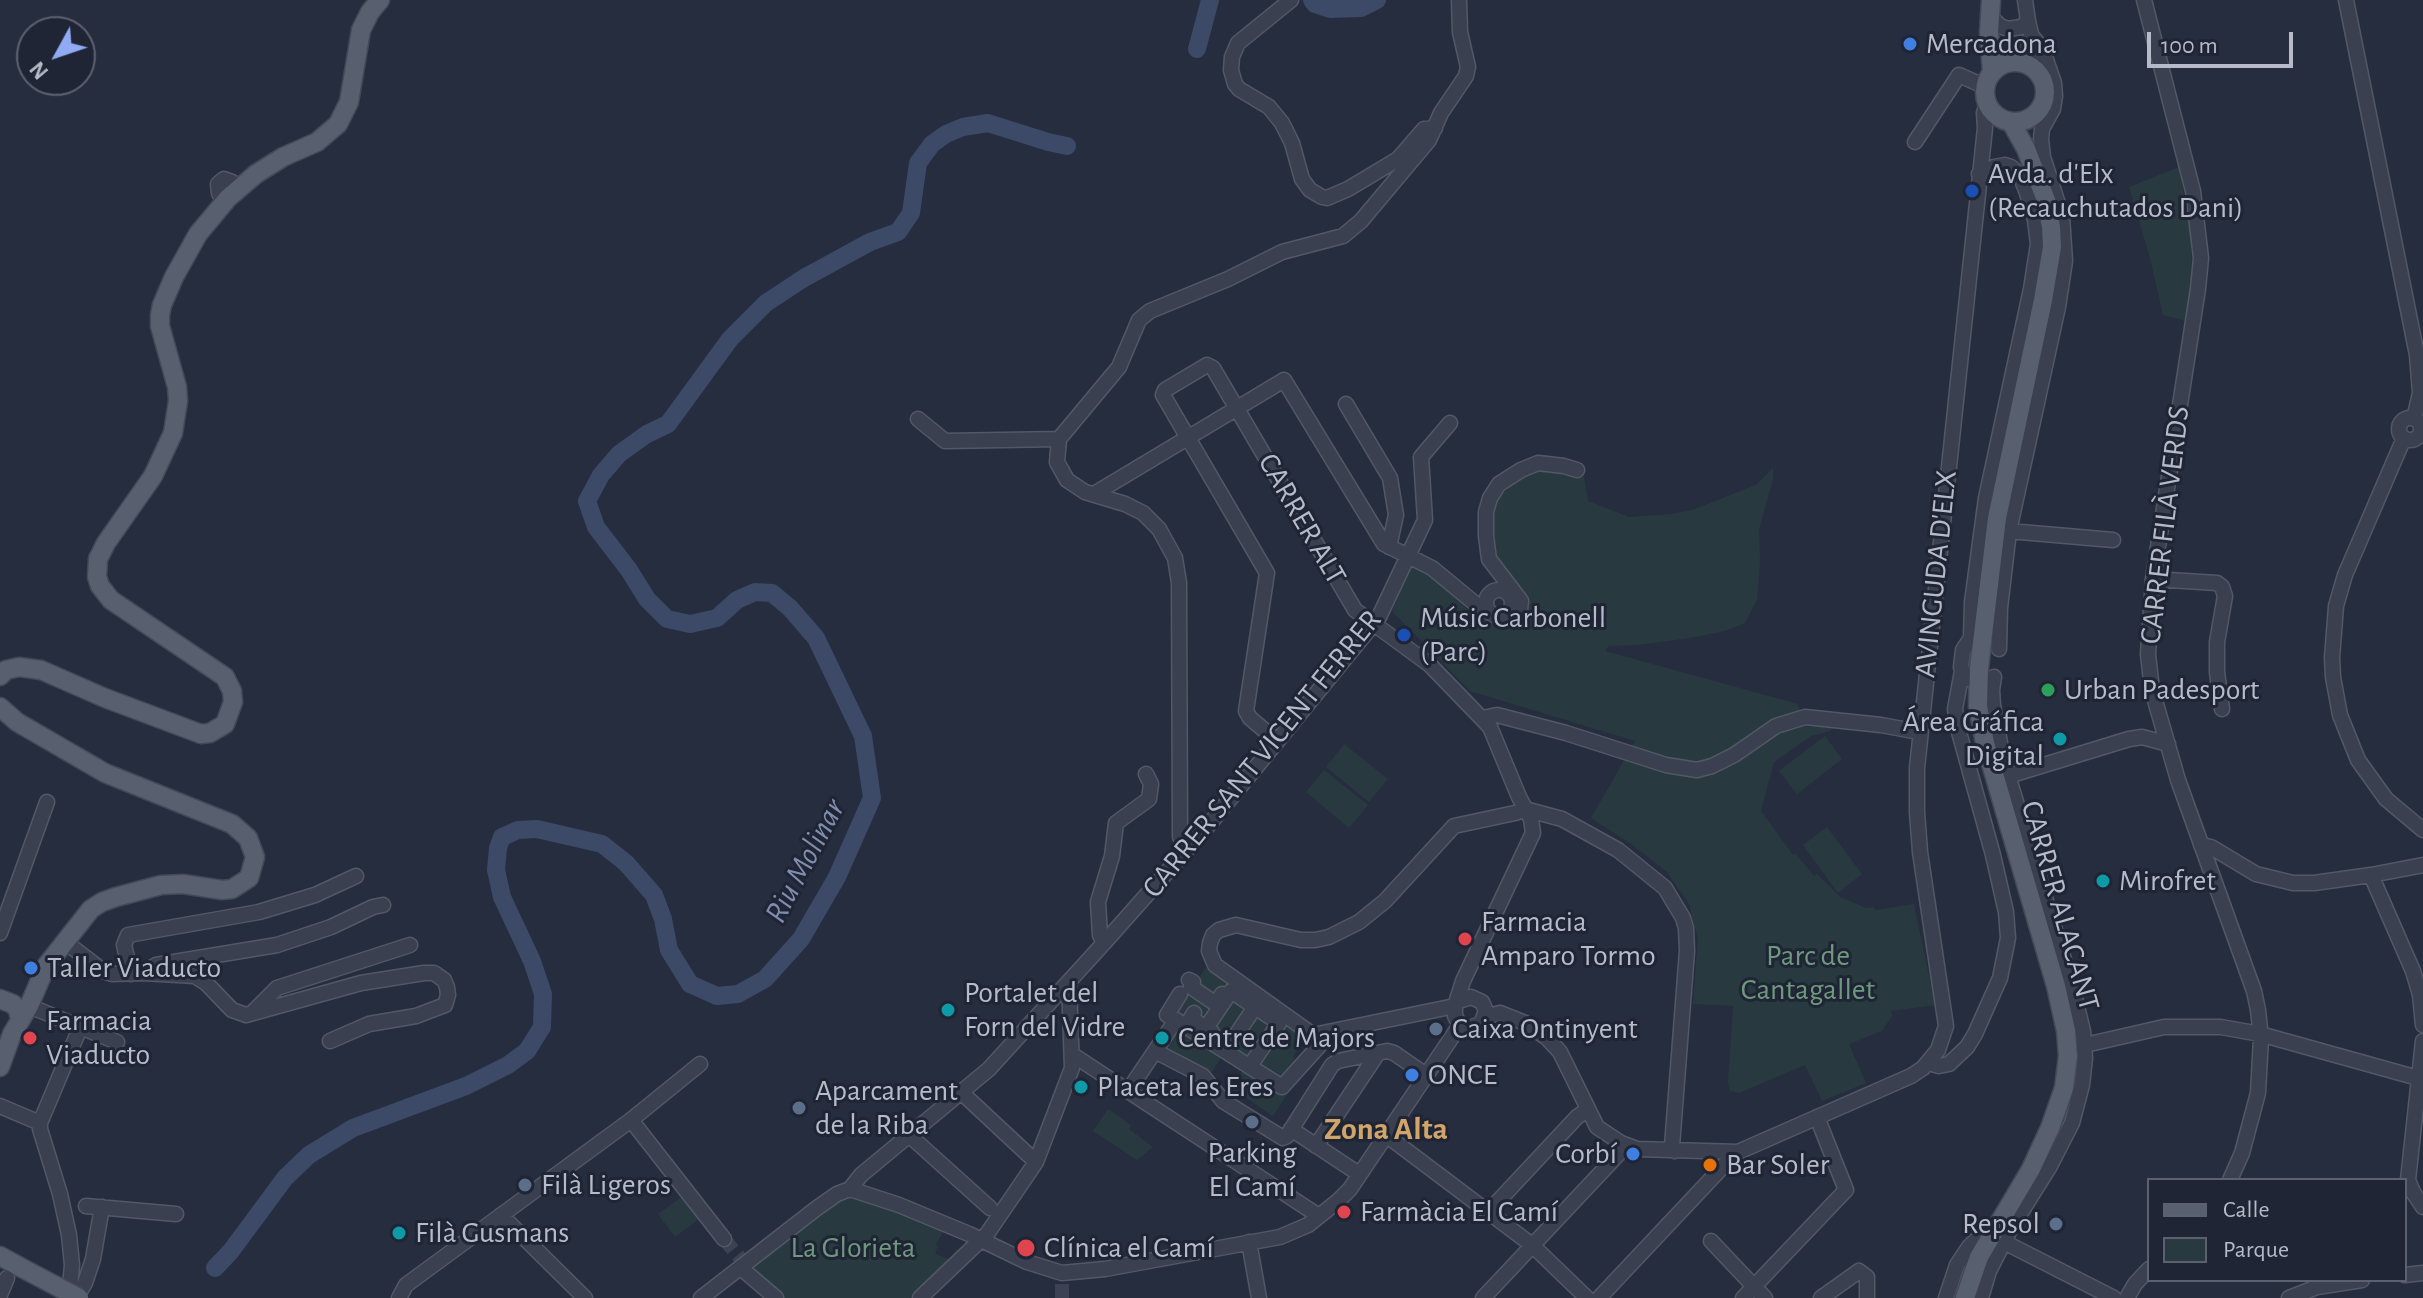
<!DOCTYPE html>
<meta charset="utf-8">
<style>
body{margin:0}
#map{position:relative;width:2423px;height:1298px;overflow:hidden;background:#262d3f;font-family:"Alegreya Sans",sans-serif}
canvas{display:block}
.legend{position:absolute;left:2147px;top:1178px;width:260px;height:104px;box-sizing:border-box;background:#1f2534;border:2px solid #5c6170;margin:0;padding:10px 14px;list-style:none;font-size:24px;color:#b7bbc9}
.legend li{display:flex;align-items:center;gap:16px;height:40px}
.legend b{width:40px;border:2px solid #5c6170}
.north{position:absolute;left:16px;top:16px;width:80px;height:80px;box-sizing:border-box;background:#1f2534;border:2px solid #5c6170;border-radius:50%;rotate:230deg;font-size:22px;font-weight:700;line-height:32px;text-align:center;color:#b7bbc9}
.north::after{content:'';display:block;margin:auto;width:28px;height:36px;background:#91aaf4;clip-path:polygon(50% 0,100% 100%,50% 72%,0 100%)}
.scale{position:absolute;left:2147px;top:32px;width:146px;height:36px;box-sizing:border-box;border:4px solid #b7bbc9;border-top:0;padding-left:10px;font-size:24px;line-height:28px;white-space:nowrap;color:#b7bbc9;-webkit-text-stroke:6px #1f2534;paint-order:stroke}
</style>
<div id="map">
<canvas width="2423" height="1298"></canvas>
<ul class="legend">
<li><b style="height:10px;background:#585f6f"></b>Calle</li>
<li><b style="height:22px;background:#283a40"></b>Parque</li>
</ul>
<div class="north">N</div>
<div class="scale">100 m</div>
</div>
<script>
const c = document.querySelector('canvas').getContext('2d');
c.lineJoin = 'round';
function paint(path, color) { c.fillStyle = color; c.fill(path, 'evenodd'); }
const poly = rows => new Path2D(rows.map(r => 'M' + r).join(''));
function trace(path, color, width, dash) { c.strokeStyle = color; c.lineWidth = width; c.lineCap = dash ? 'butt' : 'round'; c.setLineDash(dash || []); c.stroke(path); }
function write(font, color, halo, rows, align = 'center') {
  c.font = font + ' "Alegreya Sans",sans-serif'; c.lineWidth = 6; c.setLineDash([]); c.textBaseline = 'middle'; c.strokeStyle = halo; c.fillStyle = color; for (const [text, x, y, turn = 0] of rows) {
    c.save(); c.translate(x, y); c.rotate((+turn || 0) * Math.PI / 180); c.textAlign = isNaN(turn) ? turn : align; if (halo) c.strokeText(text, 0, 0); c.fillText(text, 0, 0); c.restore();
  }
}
paint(poly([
 [2179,167,2191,233,2192,280,2186,321,2163,315,2151,262,2129,187],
 [1547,467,1577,470,1584,477,1588,501,1629,517,1672,514,1692,510,1756,485,1773,468,1773,479,1759,530,1760,562,1757,600,1745,623,1725,631,1690,638,1637,645,1609,646,1605,651,1798,704,1804,726,1831,728,1831,731,1811,736,1774,762,1761,811,1793,855,1796,854,1814,876,1817,874,1840,897,1866,908,1874,907,1875,910,1914,904,1935,1005,1891,1011,1892,1016,1882,1031,1849,1044,1866,1083,1822,1101,1805,1065,1739,1093,1730,1091,1728,1082,1733,1006,1693,1004,1698,939,1689,904,1667,872,1630,843,1591,818,1635,741,1470,691,1392,611,1413,565,1439,579,1477,621,1509,617,1517,607,1495,575,1490,504,1506,485],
 [1825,736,1842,759,1797,794,1779,771],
 [1344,744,1388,779,1369,802,1326,767],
 [1324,770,1368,805,1349,828,1306,792],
 [1827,827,1862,874,1838,893,1803,845],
 [1206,967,1304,1037,1293,1057,1299,1062,1316,1051,1273,1116,1231,1088,1245,1067,1175,1015],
 [1182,1026,1223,1054,1210,1075,1168,1048],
 [1108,1109,1131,1125,1129,1129,1153,1147,1137,1160,1093,1131],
 [683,1196,700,1218,675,1237,658,1214],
 [858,1198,872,1202,944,1230,936,1245,938,1246,935,1254,954,1261,914,1298,785,1298,768,1284,752,1265,824,1209,839,1201]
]), '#283a40');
trace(poly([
 [1312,0,1315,4,1330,9,1361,8,1377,0],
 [1197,49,1210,0],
 [215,1268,231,1251,285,1178,309,1155,353,1128,466,1086,508,1065,527,1051,542,1027,543,994,532,961,502,897,496,870,498,848,502,837,518,830,537,829,602,844,626,863,654,895,663,919,669,950,690,984,717,996,738,994,765,979,801,939,837,877,872,798,863,736,816,638,790,608,772,593,755,592,737,600,717,618,690,624,667,619,647,599,629,570,596,527,587,501,601,475,619,454,647,434,668,424,730,339,766,303,804,278,870,242,898,232,911,213,918,163,932,144,946,134,963,127,988,123,1048,142,1067,146]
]), '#3c4967', 18);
trace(poly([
 [724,1239,741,1259],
 [1062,1284,1062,1298]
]), '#3c4254', 14, [14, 7]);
const minor = poly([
 [1291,0,1238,43,1232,57,1231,70,1235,84,1239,89,1269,107,1282,123,1292,143,1302,179,1310,190,1322,197,1327,198,1348,189,1398,159,1424,129,1435,128],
 [2025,0,2028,21,2041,77],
 [2144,0,2193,191,2201,258,2198,289,2153,579,2148,654,2152,690,2178,780,2254,991,2258,1010,2261,1038,2258,1093,2242,1153,2230,1180],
 [2346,0,2417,355,2420,393,2414,419],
 [1989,15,2000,26,2008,29,2021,27,2028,21],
 [2021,62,2031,36],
 [1915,142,1959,75,1986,87],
 [224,202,219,193,218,184,224,179,232,182,237,189],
 [1346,404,1390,478,1396,515,1389,547],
 '2399 429a11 11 0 1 1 22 0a11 11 0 1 1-22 0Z',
 [918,419,945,441,1059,439],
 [2404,438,2345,575,2336,606,2332,658,2333,677,2340,715,2358,760,2386,799,2423,830],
 [1094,494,1284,380,1384,544,1432,568,1478,606,1486,606],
 [2009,531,2113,540],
 [2153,579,2217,583,2222,587,2225,596,2217,642,2217,672,2222,709],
 '1486 603a13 13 0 1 1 26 0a13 13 0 1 1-26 0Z',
 [1496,616,1504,620,1514,618,1520,610,1521,601,1489,559,1486,536,1486,512,1490,498,1499,484,1521,470,1538,463,1564,466,1577,470],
 [1971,638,1972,602,1986,498,2031,289,2038,244,2035,220,2027,193,2020,175,2011,167,2005,165,1994,167,1979,174],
 [1999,649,2000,608,2009,531,2058,307,2065,261,2062,216,2043,157,2041,139,2042,129,2053,109,2055,96,2054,83,2042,48,2031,35],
 [1966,679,1961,667,1963,650,1971,638,1977,636],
 [1483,718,1497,715,1566,733,1666,765,1697,770,1712,766,1734,755,1776,726,1805,717,1881,725,1919,732],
 [1277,741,1250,718,1246,711,1267,573,1163,395,1165,390,1207,365,1213,368,1355,610,1430,665,1490,727,1519,797,1531,819,1533,833,1463,981,1455,1006,1455,1016,1460,1025,1468,1028,1481,1024,1486,1011,1482,1002,1471,997,1459,1001],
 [2008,776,2129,739,2142,737,2168,744],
 [1525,809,1562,819,1618,850,1665,888,1683,918,1686,928,1687,951,1672,1146,1674,1151],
 [2201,845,2211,847,2256,874,2293,883,2314,883,2371,875,2423,865],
 [1188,848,1180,837,1179,583,1175,558,1159,529,1143,513,1125,504,1085,492,1067,480,1057,462,1059,439,1119,367,1139,320,1150,311,1228,279,1282,252,1343,236,1361,221,1429,140,1441,113,1466,76,1468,67,1460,32,1459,0],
 [2371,875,2413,971,2420,995,2423,1025],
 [0,933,47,802],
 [64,941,103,971,112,974,143,973,195,976,206,983,232,1010,246,1015,361,983,424,973,434,973,444,980,447,987,448,995,445,1005,437,1008,416,1016,369,1024,330,1041],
 [1104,943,1100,935,1098,902,1112,856,1116,823,1149,799,1151,784,1146,774],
 [146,971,156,965,277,945,331,927,373,907,383,905],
 [131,974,124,945,128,935,259,912,315,895,356,876],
 [1189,980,1193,982,1191,987,1216,1004,1222,994],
 [29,1006,117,1042],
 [1455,1006,1313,1035,1215,965,1209,951,1210,943,1213,935,1219,930,1236,925,1301,940,1315,940,1329,937,1359,922,1385,901,1454,826,1515,813,1525,809],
 [252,1013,277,988,410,945],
 [1194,1013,1191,1018,1212,1032],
 [1167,1015,1180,994],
 [1485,1017,1500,1013,1525,1023,1547,1038,1560,1052,1597,1127,1621,1143,1637,1149,1738,1152,1911,1076,1923,1068,1938,1050,1946,1026,1920,852,1917,812,1917,768,1985,128,1984,113,1987,102],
 [1206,1028,1231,991,1279,1023,1254,1060],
 [2423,1041,2408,1180,2413,1192,2423,1207],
 [1230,1044,1255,1007],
 [2085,1045,2164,1027,2221,1027,2260,1034,2418,1078],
 [1155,1051,1203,1076,1223,1101,1283,1138,1287,1136,1332,1065,1338,1061,1387,1051,1394,1053,1426,1075],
 [1073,1055,1319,1216],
 [1929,1063,1939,1066,1949,1064,1967,1047,1975,1034,2000,978,2008,938,2006,912,1993,855,1957,725,1955,709,1962,671],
 [1128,1091,1176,1020,1282,1087,1319,1046,1319,1034],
 [962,1093,1036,1162],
 [0,1106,40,1123],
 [631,1120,724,1239],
 [40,1123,40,1129,60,1194,69,1235,72,1265,69,1298],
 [40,1123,80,1028],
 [1291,1129,1359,1174],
 [909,1135,990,1208],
 [1386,1135,1532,1245,1587,1298],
 [1316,1146,1378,1053],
 [850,1189,899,1205,969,1234,1027,1262,1062,1273,1105,1269,1280,1237,1308,1225,1338,1201,1350,1189,1460,1025],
 [86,1206,176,1214],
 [1489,1211,1577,1117,1587,1110],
 [501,1215,585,1298],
 [1711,1241,1765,1298],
 [1249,1242,1259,1298],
 [2004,1242,2114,1298],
 [741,1268,776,1298],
 [2405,1275,2423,1273],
 [0,1295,7,1278],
 [76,1298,85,1283,93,1259,102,1207],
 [399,1298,406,1285,631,1120,700,1064],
 [701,1298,817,1208,837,1194,850,1189,861,1175,989,1069,1104,943,1207,827,1379,617,1425,520,1421,457,1450,423],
 [920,1298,987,1234,1036,1162,1072,1068,1069,982],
 [1483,1298,1626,1146],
 [1599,1298,1729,1160,1738,1152],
 [1743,1298,1846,1190,1817,1117],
 [1821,1298,1859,1271,1867,1277,1867,1298],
 [1946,1298,1957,1265,1969,1247,1975,1241,1989,1238],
 [1981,1298,1989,1271,2010,1230,2050,1166,2072,1123,2082,1085,2085,1058,2083,1031,2072,986,2003,759,1993,705,1992,690,1994,677],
 [2127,1298,2135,1284,2149,1269],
 [2289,1298,2317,1287,2362,1280]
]);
const major = poly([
 [1991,0,1989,33,1992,72],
 '1985 92a30 30 0 1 1 60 0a30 30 0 1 1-60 0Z',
 [0,676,6,670,19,667,41,670,105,698,201,734,210,733,225,724,233,702,232,691,225,677,111,600,100,586,97,577,98,559,106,543,153,476,173,433,178,401,177,387,160,326,160,315,162,305,174,277,198,234,228,198,256,174,283,157,317,142,338,124,349,102,361,30,370,12,380,0],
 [0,707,17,722,105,773,232,824,248,838,255,857,249,878,232,889,222,890,183,884,161,885,116,897,102,902,91,909,46,966,29,1006,12,1034,0,1067],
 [0,999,13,1004,18,1010,20,1020],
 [0,1256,22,1268],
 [1965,1298,1979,1257,2031,1169,2050,1128,2064,1088,2068,1056,2066,1031,2056,986,1985,743,1978,706,1979,668,1997,518,2043,300,2052,247,2051,227,2046,200,2026,149,2011,122]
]);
trace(minor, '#525866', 17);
trace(major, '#444958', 21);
trace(minor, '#3a404f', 14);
trace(major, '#585f6f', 18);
const majorBridge = poly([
 [22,1268,79,1298]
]);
trace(majorBridge, '#444958', 21, []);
trace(majorBridge, '#585f6f', 18);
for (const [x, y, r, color] of [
 [1910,44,8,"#3f7fe0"],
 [1972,191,8,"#1a4fb4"],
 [1404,635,8,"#1a4fb4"],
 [2048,690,8,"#2e9e5b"],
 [2060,739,8,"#0f9aa8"],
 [2103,881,8,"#0f9aa8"],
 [1465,939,8,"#e0444e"],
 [31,968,8,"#3f7fe0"],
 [948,1010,8,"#0f9aa8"],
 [1436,1029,8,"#5c6f8a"],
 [30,1038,8,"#e0444e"],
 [1162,1038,8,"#0f9aa8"],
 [1412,1075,8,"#3f7fe0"],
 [1081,1087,8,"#0f9aa8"],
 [799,1108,8,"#5c6f8a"],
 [1252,1122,8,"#5c6f8a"],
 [1633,1154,8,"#3f7fe0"],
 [1710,1165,8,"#e8710a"],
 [525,1185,8,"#5c6f8a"],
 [1344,1212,8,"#e0444e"],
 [2056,1224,8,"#5c6f8a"],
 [399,1233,8,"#0f9aa8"],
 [1026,1248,10,"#e0444e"]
]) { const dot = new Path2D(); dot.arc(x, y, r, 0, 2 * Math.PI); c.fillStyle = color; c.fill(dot); trace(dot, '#1f2534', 3); }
write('30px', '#b7bbc9', '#1f2534', [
 ["Mercadona",1926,44],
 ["Avda. d'Elx",1988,174],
 ["(Recauchutados Dani)",1988,208],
 ["Músic Carbonell",1420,618],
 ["(Parc)",1420,652],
 ["Urban Padesport",2064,690],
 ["Área Gráfica",2044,722,"right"],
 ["Digital",2044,756,"right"],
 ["Mirofret",2119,881],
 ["Farmacia",1481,922],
 ["Amparo Tormo",1481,956],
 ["Taller Viaducto",47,968],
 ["Portalet del",964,993],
 ["Forn del Vidre",964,1027],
 ["Farmacia",46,1021],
 ["Viaducto",46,1055],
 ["Caixa Ontinyent",1452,1029],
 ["Centre de Majors",1178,1038],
 ["ONCE",1428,1075],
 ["Placeta les Eres",1097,1087],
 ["Aparcament",815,1091],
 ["de la Riba",815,1125],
 ["Parking",1252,1153,"center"],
 ["El Camí",1252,1187,"center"],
 ["Corbí",1617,1154,"right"],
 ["Bar Soler",1726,1165],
 ["Filà Ligeros",541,1185],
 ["Farmàcia El Camí",1360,1212],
 ["Repsol",2040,1224,"right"],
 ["Filà Gusmans",415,1233],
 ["Clínica el Camí",1044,1248]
], 'left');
write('30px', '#b7bbc9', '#1f2534', [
 ["CARRER ALT",1302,519,60],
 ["CARRER FILÀ VERDS",2165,525,-83],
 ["AVINGUDA D'ELX",1936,574,-84],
 ["CARRER SANT VICENT FERRER",1262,754,-51],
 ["CARRER ALACANT",2060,906,74]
]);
write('30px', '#6f997e', '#1f2534', [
 ["Parc de",1808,956],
 ["Cantagallet",1808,990],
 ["La Glorieta",853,1248]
]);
write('italic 32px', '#7f8eb0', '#1f2534', [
 ["Riu Molinar",805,861,-62]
]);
write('bold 32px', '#d1a56a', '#1f2534', [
 ["Zona Alta",1386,1129]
]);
</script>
